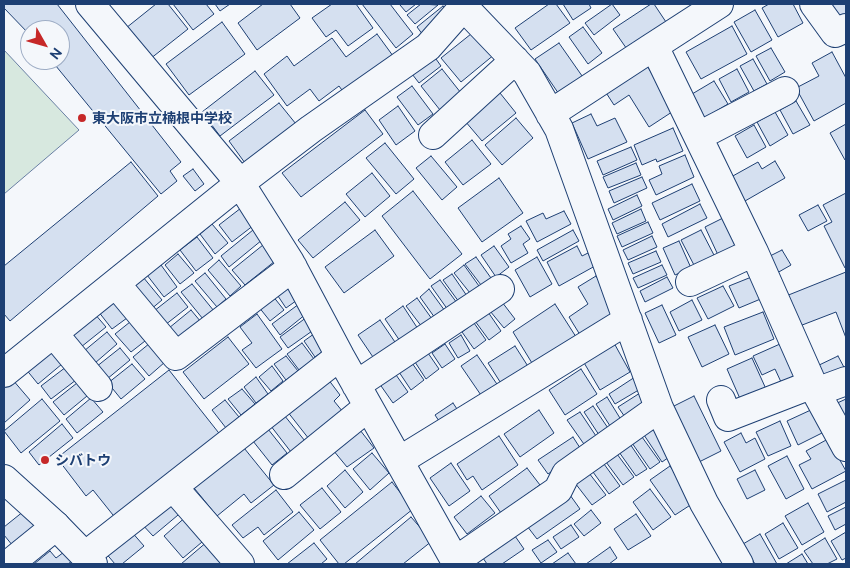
<!DOCTYPE html>
<meta charset="utf-8">
<style>
body{margin:0}
#map{position:relative;width:850px;height:568px;overflow:hidden;background:#f4f7fb;font-family:Ubuntu,sans-serif}
canvas{display:block}
.frame{position:absolute;inset:0;border:5px solid #1d3f73;pointer-events:none}
.north{position:absolute;left:20px;top:20px;width:50px;height:50px;box-sizing:border-box;background:#f4f7fb;border:1px solid #9eadc5;border-radius:50%;rotate:128deg;font-size:14px;font-weight:700;line-height:20px;text-align:center;color:#1d3f73}
.north::after{content:'';display:block;margin:auto;width:18px;height:22px;background:#c62828;clip-path:polygon(50% 0,100% 100%,50% 72%,0 100%)}
</style>
<div id="map">
<canvas width="850" height="568"></canvas>
<div class="frame"></div>
<div class="north">N</div>
</div>
<script>
const c = document.querySelector('canvas').getContext('2d');
c.lineJoin = 'round';
function paint(path, color) { c.fillStyle = color; c.fill(path, 'evenodd'); }
const poly = rows => new Path2D(rows.map(r => 'M' + r).join(''));
function trace(path, color, width, dash) { c.strokeStyle = color; c.lineWidth = width; c.lineCap = dash ? 'butt' : 'round'; c.setLineDash(dash || []); c.stroke(path); }
function write(font, color, halo, rows, align = 'center') {
  c.font = font + ' Ubuntu,"Noto Sans JP",sans-serif'; c.lineWidth = 4; c.setLineDash([]); c.textBaseline = 'middle'; c.strokeStyle = halo; c.fillStyle = color; for (const [text, x, y, turn = 0] of rows) {
    c.save(); c.translate(x, y); c.rotate((+turn || 0) * Math.PI / 180); c.textAlign = isNaN(turn) ? turn : align; if (halo) c.strokeText(text, 0, 0); c.fillText(text, 0, 0); c.restore();
  }
}
const green = poly([
 [4,50,79,130,4,194,4,50]
]);
paint(green, '#d7e8df');
trace(green, '#687fa3', 1);
const building = poly([
 [4,4,57,4,181,162,170,171,177,181,161,194,51,60,60,60,60,30,30,30,30,35,4,8,4,4],
 [156,4,168,4,188,29,150,59,126,28,156,4],
 [173,4,206,4,214,14,193,30,173,4],
 [215,4,230,4,220,11,215,4],
 [263,4,290,4,300,18,257,50,238,23,263,4],
 [332,4,356,4,373,28,348,46,336,30,326,37,312,18,332,4],
 [362,4,390,4,413,34,396,48,362,4],
 [402,4,416,4,406,12,400,5,402,4],
 [421,4,438,5,415,24,407,15,421,4],
 [549,4,556,4,570,23,531,50,515,28,549,4],
 [563,4,589,4,591,8,573,20,563,4],
 [612,4,620,15,594,35,585,23,612,4],
 [651,4,654,4,670,28,631,55,613,29,651,4],
 [769,4,793,4,803,23,778,37,762,8,769,4],
 [830,4,846,4,846,13,841,18,830,4],
 [443,6,449,14,423,35,417,27,443,6],
 [755,10,772,40,751,52,734,22,755,10],
 [222,22,245,54,189,95,166,64,222,22],
 [732,26,747,54,701,79,686,52,732,26],
 [583,27,602,53,588,64,569,37,583,27],
 [476,30,495,54,461,82,441,58,476,30],
 [377,34,396,60,347,97,339,86,319,101,310,89,287,106,264,74,287,56,294,66,332,38,346,57,377,34],
 [559,43,587,83,563,100,535,59,559,43],
 [771,48,785,72,770,81,756,56,771,48],
 [431,52,441,66,419,83,409,70,431,52],
 [832,52,846,78,846,103,814,121,796,88,819,76,812,63,832,52],
 [753,59,767,84,754,91,740,66,753,59],
 [644,61,675,110,649,127,629,95,614,105,603,88,644,61],
 [442,69,461,93,440,110,421,86,442,69],
 [737,69,749,92,731,102,719,79,737,69],
 [255,71,274,95,220,136,202,112,255,71],
 [714,81,728,104,701,120,687,97,714,81],
 [412,86,433,114,418,125,397,97,412,86],
 [500,93,516,113,482,141,465,121,500,93],
 [796,101,810,125,793,134,780,110,796,101],
 [279,103,296,124,245,163,229,141,279,103],
 [398,106,415,131,396,145,379,120,398,106],
 [365,110,383,134,301,197,282,173,365,110],
 [775,112,788,135,770,146,757,122,775,112],
 [591,114,597,126,615,118,627,142,588,159,572,123,591,114],
 [516,118,533,138,502,165,485,145,516,118],
 [846,124,846,159,845,160,830,133,846,124],
 [754,125,766,147,747,158,735,136,754,125],
 [673,128,683,151,657,162,656,159,642,165,634,145,673,128],
 [472,140,491,164,463,185,445,162,472,140],
 [385,143,414,179,396,194,366,158,385,143],
 [631,147,637,160,603,175,597,161,631,147],
 [685,155,694,177,656,195,649,180,662,174,659,166,685,155],
 [431,156,457,187,442,200,416,168,431,156],
 [775,161,785,178,745,201,731,177,758,162,762,169,775,161],
 [131,162,158,196,10,321,4,314,4,266,131,162],
 [636,163,641,175,608,188,603,177,636,163],
 [193,169,204,184,195,191,183,176,193,169],
 [372,173,390,196,365,217,346,194,372,173],
 [642,177,647,188,614,203,609,191,642,177],
 [499,178,523,213,482,242,458,208,499,178],
 [692,184,700,201,660,220,652,203,692,184],
 [413,191,462,254,430,279,382,216,413,191],
 [846,193,846,267,845,268,824,226,832,222,823,205,846,193],
 [637,195,642,206,613,220,608,209,637,195],
 [345,202,360,220,313,258,298,240,345,202],
 [700,204,707,218,668,237,662,224,700,204],
 [818,205,827,221,808,231,799,215,818,205],
 [241,208,254,225,232,242,219,225,241,208],
 [641,209,646,221,617,234,612,223,641,209],
 [564,211,571,224,537,242,526,221,543,213,546,219,564,211],
 [723,218,736,247,718,255,705,227,723,218],
 [648,222,653,233,622,247,617,236,648,222],
 [212,224,228,243,215,254,200,234,212,224],
 [521,226,530,239,523,244,528,253,511,263,501,246,511,239,508,234,521,226],
 [253,230,262,240,229,267,221,256,253,230],
 [375,230,394,256,344,293,325,267,375,230],
 [573,230,579,241,543,261,537,250,573,230],
 [701,230,715,257,695,267,681,240,701,230],
 [652,236,657,247,628,260,623,250,652,236],
 [197,237,213,258,196,271,180,250,197,237],
 [679,241,691,268,675,275,663,248,679,241],
 [263,245,275,261,245,285,232,270,263,245],
 [494,246,509,267,496,277,481,255,494,246],
 [577,246,582,256,588,253,595,266,559,286,547,262,577,246],
 [782,250,791,265,777,273,768,257,782,250],
 [656,251,661,262,633,274,628,263,656,251],
 [178,254,194,273,180,284,165,265,178,254],
 [476,257,491,278,481,285,465,264,476,257],
 [537,257,552,284,530,297,515,270,537,257],
 [219,260,241,286,230,296,208,270,219,260],
 [161,265,177,287,164,297,147,275,161,265],
 [464,265,479,286,470,293,454,273,464,265],
 [662,265,667,275,638,288,633,278,662,265],
 [846,272,846,338,836,312,797,327,786,296,846,272],
 [205,273,226,299,217,307,195,281,205,273],
 [452,274,467,296,459,302,443,280,452,274],
 [596,276,620,315,582,338,569,317,588,304,578,287,596,276],
 [754,276,763,298,739,308,729,286,754,276],
 [143,277,162,300,150,310,131,287,143,277],
 [667,277,673,288,645,302,640,291,667,277],
 [440,280,457,303,448,310,431,286,440,280],
 [192,284,214,311,203,319,181,292,192,284],
 [289,284,300,298,286,308,276,293,289,284],
 [723,286,734,306,708,319,697,298,723,286],
 [429,289,445,311,435,318,420,297,429,289],
 [177,293,188,307,165,325,154,311,177,293],
 [272,295,284,310,270,321,258,306,272,295],
 [417,298,432,319,422,327,406,306,417,298],
 [113,300,127,318,112,329,98,311,113,300],
 [692,300,702,320,679,331,670,312,692,300],
 [502,302,515,319,504,328,490,311,502,302],
 [299,304,306,314,280,335,272,324,299,304],
 [555,304,578,340,535,368,513,332,555,304],
 [662,305,676,335,659,343,645,313,662,305],
 [403,306,418,329,400,341,385,319,403,306],
 [191,310,201,322,179,340,169,328,191,310],
 [488,312,501,331,489,340,475,321,488,312],
 [763,312,774,339,735,355,724,327,763,312],
 [94,313,106,327,81,347,69,334,94,313],
 [257,314,282,349,256,368,242,350,252,343,240,327,257,314],
 [307,317,315,329,288,348,280,337,307,317],
 [380,320,397,345,375,360,358,335,380,320],
 [130,322,145,341,131,352,115,334,130,322],
 [474,323,486,340,474,349,462,332,474,323],
 [715,325,729,354,702,367,688,337,715,325],
 [318,331,329,347,315,357,304,341,318,331],
 [107,332,117,344,95,363,84,351,107,332],
 [461,335,470,351,458,358,449,343,461,335],
 [228,337,249,364,204,399,183,372,228,337],
 [150,343,165,362,149,376,133,357,150,343],
 [302,343,314,359,299,370,287,354,302,343],
 [614,343,630,372,600,390,583,361,614,343],
 [445,344,455,359,442,368,432,353,445,344],
 [780,344,794,376,781,382,775,369,762,375,753,356,780,344],
 [515,346,531,371,504,388,488,363,515,346],
 [50,348,62,364,38,384,25,368,50,348],
 [120,348,130,360,107,379,96,367,120,348],
 [428,353,439,369,426,379,415,362,428,353],
 [477,355,501,390,485,401,461,366,477,355],
 [286,356,298,371,286,380,274,364,286,356],
 [838,356,846,371,823,383,815,367,838,356],
 [752,358,766,389,741,401,727,369,752,358],
 [412,363,424,380,411,390,399,372,412,363],
 [132,364,145,379,121,399,108,383,132,364],
 [272,366,283,381,271,391,259,377,272,366],
 [66,367,76,380,51,399,41,386,66,367],
 [581,369,597,394,565,415,549,390,581,369],
 [169,370,222,437,117,520,93,490,86,496,57,458,169,370],
 [394,372,408,392,393,403,379,383,394,372],
 [256,377,268,394,256,403,244,387,256,377],
 [635,377,642,388,615,404,609,394,635,377],
 [12,379,30,400,4,423,4,386,12,379],
 [328,379,340,395,334,401,343,412,309,439,287,411,328,379],
 [77,383,87,396,64,415,53,402,77,383],
 [242,389,255,404,241,415,228,399,242,389],
 [640,393,648,405,627,420,618,407,640,393],
 [694,396,721,451,699,462,672,407,694,396],
 [607,397,623,423,612,429,596,404,607,397],
 [91,398,103,412,77,433,66,419,91,398],
 [42,399,60,421,21,453,4,431,42,399],
 [846,399,846,432,833,405,846,399],
 [225,400,239,417,226,428,212,410,225,400],
 [453,403,461,415,443,427,435,415,453,403],
 [593,406,610,431,601,438,584,412,593,406],
 [813,409,824,432,798,445,787,421,813,409],
 [280,410,305,441,291,452,267,421,280,410],
 [539,410,554,433,520,457,504,434,539,410],
 [580,412,598,439,586,447,567,420,580,412],
 [780,421,791,446,768,456,756,432,780,421],
 [62,424,73,438,39,465,29,452,62,424],
 [264,424,287,453,272,465,249,436,264,424],
 [657,426,675,453,662,462,644,435,657,426],
 [360,430,374,448,347,467,333,450,360,430],
 [741,433,746,443,755,438,765,459,740,472,724,442,741,433],
 [499,436,518,465,482,490,473,476,467,480,457,464,499,436],
 [573,437,582,451,548,474,538,460,573,437],
 [642,437,660,462,650,469,632,443,642,437],
 [828,439,846,471,812,489,799,465,811,459,806,451,828,439],
 [240,443,274,485,251,503,244,494,217,516,190,483,240,443],
 [630,444,647,469,636,476,619,452,630,444],
 [372,453,389,473,370,490,353,469,372,453],
 [617,454,634,477,623,485,606,462,617,454],
 [787,456,804,489,786,499,768,466,787,456],
 [451,463,470,491,449,506,430,478,451,463],
 [604,464,620,486,609,494,593,472,604,464],
 [670,466,695,502,675,515,650,480,670,466],
 [527,468,540,485,501,513,489,496,527,468],
 [345,470,363,492,345,508,327,486,345,470],
 [755,470,765,490,747,499,737,479,755,470],
 [589,473,606,495,592,505,575,483,589,473],
 [846,480,846,502,827,512,818,494,846,480],
 [392,482,413,509,344,564,339,564,320,540,392,482],
 [322,488,341,512,320,529,300,505,322,488],
 [650,489,671,517,653,530,633,502,650,489],
 [276,490,293,512,264,535,258,527,243,538,232,525,276,490],
 [570,495,580,509,537,539,527,526,570,495],
 [171,496,184,510,153,536,140,522,171,496],
 [481,496,495,513,467,534,454,517,481,496],
 [808,503,824,532,802,545,785,516,808,503],
 [846,507,846,524,835,530,828,516,846,507],
 [591,510,601,523,584,536,574,524,591,510],
 [24,511,36,527,13,546,4,535,4,527,24,511],
 [299,512,314,530,278,560,263,541,299,512],
 [636,514,651,536,628,550,614,529,636,514],
 [188,515,208,537,183,558,164,536,188,515],
 [411,517,432,541,403,564,355,564,411,517],
 [783,523,798,548,779,559,765,534,783,523],
 [571,525,579,537,561,549,553,537,571,525],
 [130,530,144,546,122,564,115,564,104,551,130,530],
 [846,532,846,558,842,560,831,541,846,532],
 [760,534,777,564,755,564,743,544,760,534],
 [515,536,524,549,502,564,487,564,483,558,515,536],
 [825,538,837,559,827,564,813,564,804,551,825,538],
 [548,540,557,552,541,563,532,550,548,540],
 [208,541,227,564,181,564,208,541],
 [314,543,327,559,321,564,287,564,314,543],
 [610,547,617,558,609,564,586,564,610,547],
 [50,551,56,558,64,552,72,561,68,564,34,564,50,551],
 [568,553,576,564,552,564,568,553],
 [802,554,808,564,786,564,802,554]
]);
paint(building, '#d5e0f0');
trace(building, '#1d3f73', 1);
const minor = poly([
 [90,4,240,183,290,262,340,356,457,564],
 [461,4,527,73,559,129,659,408,704,503,739,564],
 [719,4,654,46,754,252,816,392,846,447],
 [814,4,835,33,846,28],
 [550,114,654,46],
 [433,135,515,60],
 [699,136,785,91],
 [690,282,754,252],
 [116,284,176,356,293,267],
 [54,334,98,387],
 [4,373,240,183,311,129,428,47,466,4],
 [356,385,500,289],
 [816,392,846,381],
 [721,400,728,417,813,384],
 [399,461,628,320],
 [284,475,368,407],
 [173,487,240,564],
 [86,555,340,356],
 [455,561,558,490,566,474,659,408],
 [9,564,56,526]
]);
const major = poly([
 [4,479,56,526,93,564]
]);
trace(minor, '#1d3f73', 30);
trace(major, '#1d3f73', 30);
trace(minor, '#f4f7fb', 28);
trace(major, '#f4f7fb', 28);
for (const [x, y, r, color] of [
 [82,118,5,"#c62828"],
 [45,460,5,"#c62828"]
]) { const dot = new Path2D(); dot.arc(x, y, r, 0, 2 * Math.PI); c.fillStyle = color; c.fill(dot); trace(dot, '#f4f7fb', 2); }
write('bold 14px', '#1d3f73', '#f4f7fb', [
 ["東大阪市立楠根中学校",92,118],
 ["シバトウ",55,460]
], 'left');
</script>
